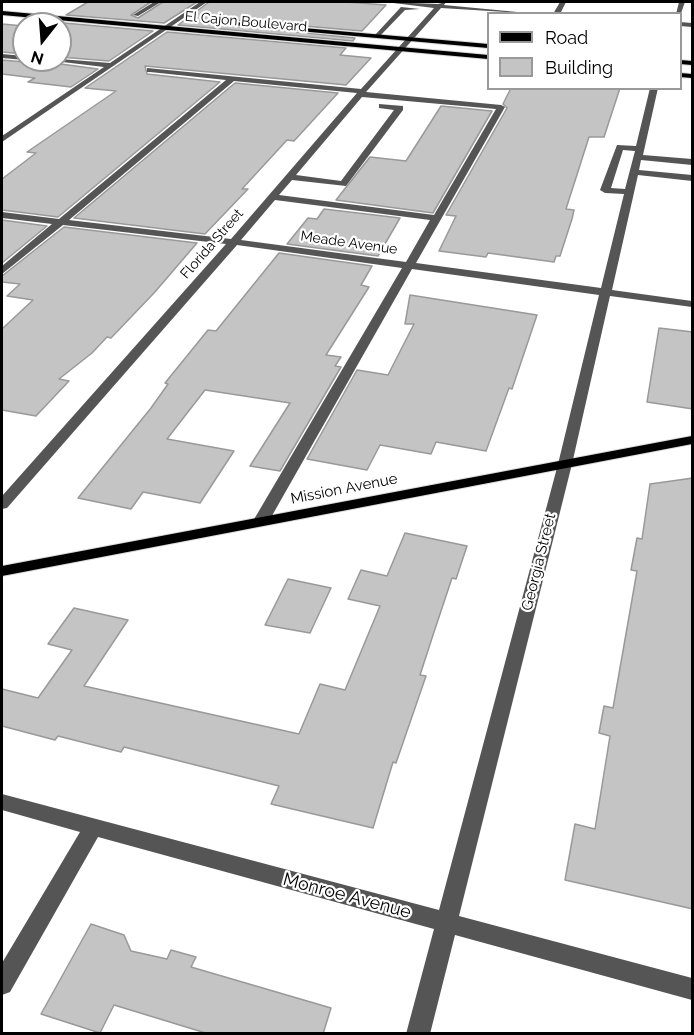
<!DOCTYPE html>
<style>
body{margin:0}
#map{position:relative;width:694px;height:1035px;overflow:hidden;background:#fff;font-family:Raleway,sans-serif}
canvas{display:block}
.frame{position:absolute;inset:0;border:3px solid #000;pointer-events:none}
.legend{position:absolute;left:487px;top:12px;width:195px;height:78px;box-sizing:border-box;background:#fff;border:2px solid #999;margin:0;padding:8px 10px;list-style:none;font-size:18px;color:#000}
.legend li{display:flex;align-items:center;gap:12px;height:30px}
.legend b{width:30px;border:2px solid #999}
.north{position:absolute;left:12px;top:12px;width:60px;height:60px;box-sizing:border-box;background:#fff;border:2px solid #999;border-radius:50%;rotate:197deg;font-size:16px;font-weight:700;line-height:24px;text-align:center;color:#000}
.north::after{content:'';display:block;margin:auto;width:21px;height:27px;background:#000;clip-path:polygon(50% 0,100% 100%,50% 72%,0 100%)}
</style>
<div id="map">
<canvas width="694" height="1035"></canvas>
<div class="frame"></div>
<ul class="legend">
<li><b style="height:8px;background:#000"></b>Road</li>
<li><b style="height:16px;background:#c4c4c4"></b>Building</li>
</ul>
<div class="north">N</div>
</div>
<script>
const c = document.querySelector('canvas').getContext('2d');
c.lineJoin = 'round';
function paint(path, color) { c.fillStyle = color; c.fill(path, 'evenodd'); }
const poly = rows => new Path2D(rows.map(r => 'M' + r).join(''));
function trace(path, color, width, dash) { c.strokeStyle = color; c.lineWidth = width; c.lineCap = dash ? 'butt' : 'round'; c.setLineDash(dash || []); c.stroke(path); }
function write(font, color, halo, rows, align = 'center') {
  c.font = font + ' Raleway,sans-serif'; c.lineWidth = 4.5; c.setLineDash([]); c.textBaseline = 'middle'; c.strokeStyle = halo; c.fillStyle = color; for (const [text, x, y, turn = 0] of rows) {
    c.save(); c.translate(x, y); c.rotate((+turn || 0) * Math.PI / 180); c.textAlign = isNaN(turn) ? turn : align; if (halo) c.strokeText(text, 0, 0); c.fillText(text, 0, 0); c.restore();
  }
}
const building = poly([
 [88,2,151,2,131,15,138,18,163,2,197,2,164,23,66,15,88,2],
 [209,2,346,2,386,5,362,31,234,20,230,25,355,38,353,41,178,25,209,2],
 [53,22,153,31,109,61,60,57,60,24,50,24,53,22],
 [2,24,24,26,24,54,2,52,2,24],
 [167,32,346,48,340,55,371,58,346,85,145,66,147,74,220,82,58,217,2,210,2,179,36,153,27,152,116,91,85,88,167,32],
 [2,60,25,62,27,60,44,60,46,62,98,69,71,87,28,82,35,78,2,74,2,60],
 [235,83,338,93,294,141,287,140,242,189,248,189,205,234,74,218,235,83],
 [511,88,620,88,604,137,589,137,566,209,574,210,572,219,560,256,556,256,554,262,488,253,486,257,439,251,456,216,446,215,507,108,503,104,511,88],
 [441,106,492,111,433,213,336,200,370,157,406,161,441,106],
 [324,209,400,218,378,256,287,244,308,218,317,219,324,209],
 [2,220,47,226,2,263,2,220],
 [64,227,197,243,154,293,111,338,107,337,92,353,59,379,69,381,36,416,2,410,2,329,33,300,7,296,20,284,2,282,2,276,64,227],
 [279,253,372,266,361,285,369,287,326,355,341,357,335,366,341,367,280,471,250,466,290,403,205,390,167,439,234,451,200,503,143,492,131,509,78,498,151,408,168,384,165,383,208,330,216,331,279,253],
 [410,295,537,315,512,389,509,388,486,451,436,442,431,454,380,445,367,470,307,459,357,370,388,375,414,324,405,324,410,295],
 [659,328,693,332,693,409,647,402,659,328],
 [693,478,693,909,565,880,575,824,595,829,610,736,599,733,604,706,613,708,637,571,631,570,637,538,642,539,650,484,693,478],
 [405,533,467,546,456,579,452,578,435,629,420,675,426,676,396,763,393,762,373,828,271,804,279,786,124,747,121,752,58,736,55,740,2,726,2,689,38,698,72,650,48,644,74,608,128,620,84,686,299,734,320,684,345,690,380,606,348,599,361,570,387,576,405,533],
 [288,579,331,588,310,633,265,625,288,579],
 [91,924,124,935,131,951,167,959,171,950,196,957,191,967,331,1008,323,1034,209,1034,114,1005,100,1033,41,1014,91,924]
]);
paint(building, '#c4c4c4');
trace(building, '#999', 1.5);
const major = poly([
 [2,11,488,55,488,59,2,15,2,11],
 [234,22,488,44,488,48,232,25,234,22],
 [680,60,692,61,692,65,680,64,680,60],
 [680,73,692,74,692,78,680,77,680,73],
 [692,436,692,444,2,576,2,566,692,436]
]);
trace(major, '#dbdbdb', 2);
paint(poly([
 [154,2,161,2,138,16,133,15,154,2],
 [200,2,207,2,2,142,2,136,104,67,46,60,60,59,110,63,200,2],
 [385,2,438,4,446,2,444,5,538,14,441,8,366,92,501,105,505,107,416,263,601,288,624,194,605,193,600,190,617,145,636,146,650,88,658,88,643,155,692,159,692,165,641,160,639,170,692,175,692,181,638,175,612,290,692,301,692,307,610,296,572,464,459,916,692,978,692,1000,455,935,430,1034,406,1034,434,929,98,837,10,992,2,995,2,963,80,832,2,810,2,794,439,910,558,464,599,295,412,269,269,521,261,526,253,521,402,268,237,245,7,508,2,509,2,496,226,244,63,225,2,274,2,266,52,224,2,218,2,212,59,219,226,80,150,72,147,72,147,68,361,89,434,8,385,2],
 [234,81,357,93,231,239,69,220,234,81],
 [362,97,496,109,434,215,279,195,292,180,346,186,403,110,403,106,379,104,379,108,394,110,341,181,296,175,362,97],
 [623,150,635,151,625,189,611,188,623,150],
 [275,200,430,220,406,262,241,240,275,200],
 [560,2,566,2,560,14,553,14,560,2],
 [679,2,685,2,680,16,680,14,676,14,679,2],
 [401,7,420,9,405,10,379,37,375,37,375,35,401,7],
 [680,22,692,23,692,27,680,26,680,22],
 [2,54,24,56,25,60,2,58,2,54]
]), '#555');
paint(major, '#000');
write('14px', '#000', '#fff', [
 ["El Cajon Boulevard",246,22,5],
 ["Meade Avenue",349,243,8],
 ["Florida Street",212,244,-49]
]);
write('15px', '#000', '#fff', [
 ["Mission Avenue",344,489,-11],
 ["Georgia Street",539,562,-76]
]);
write('18px', '#000', '#fff', [
 ["Monroe Avenue",347,896,15]
]);
</script>
